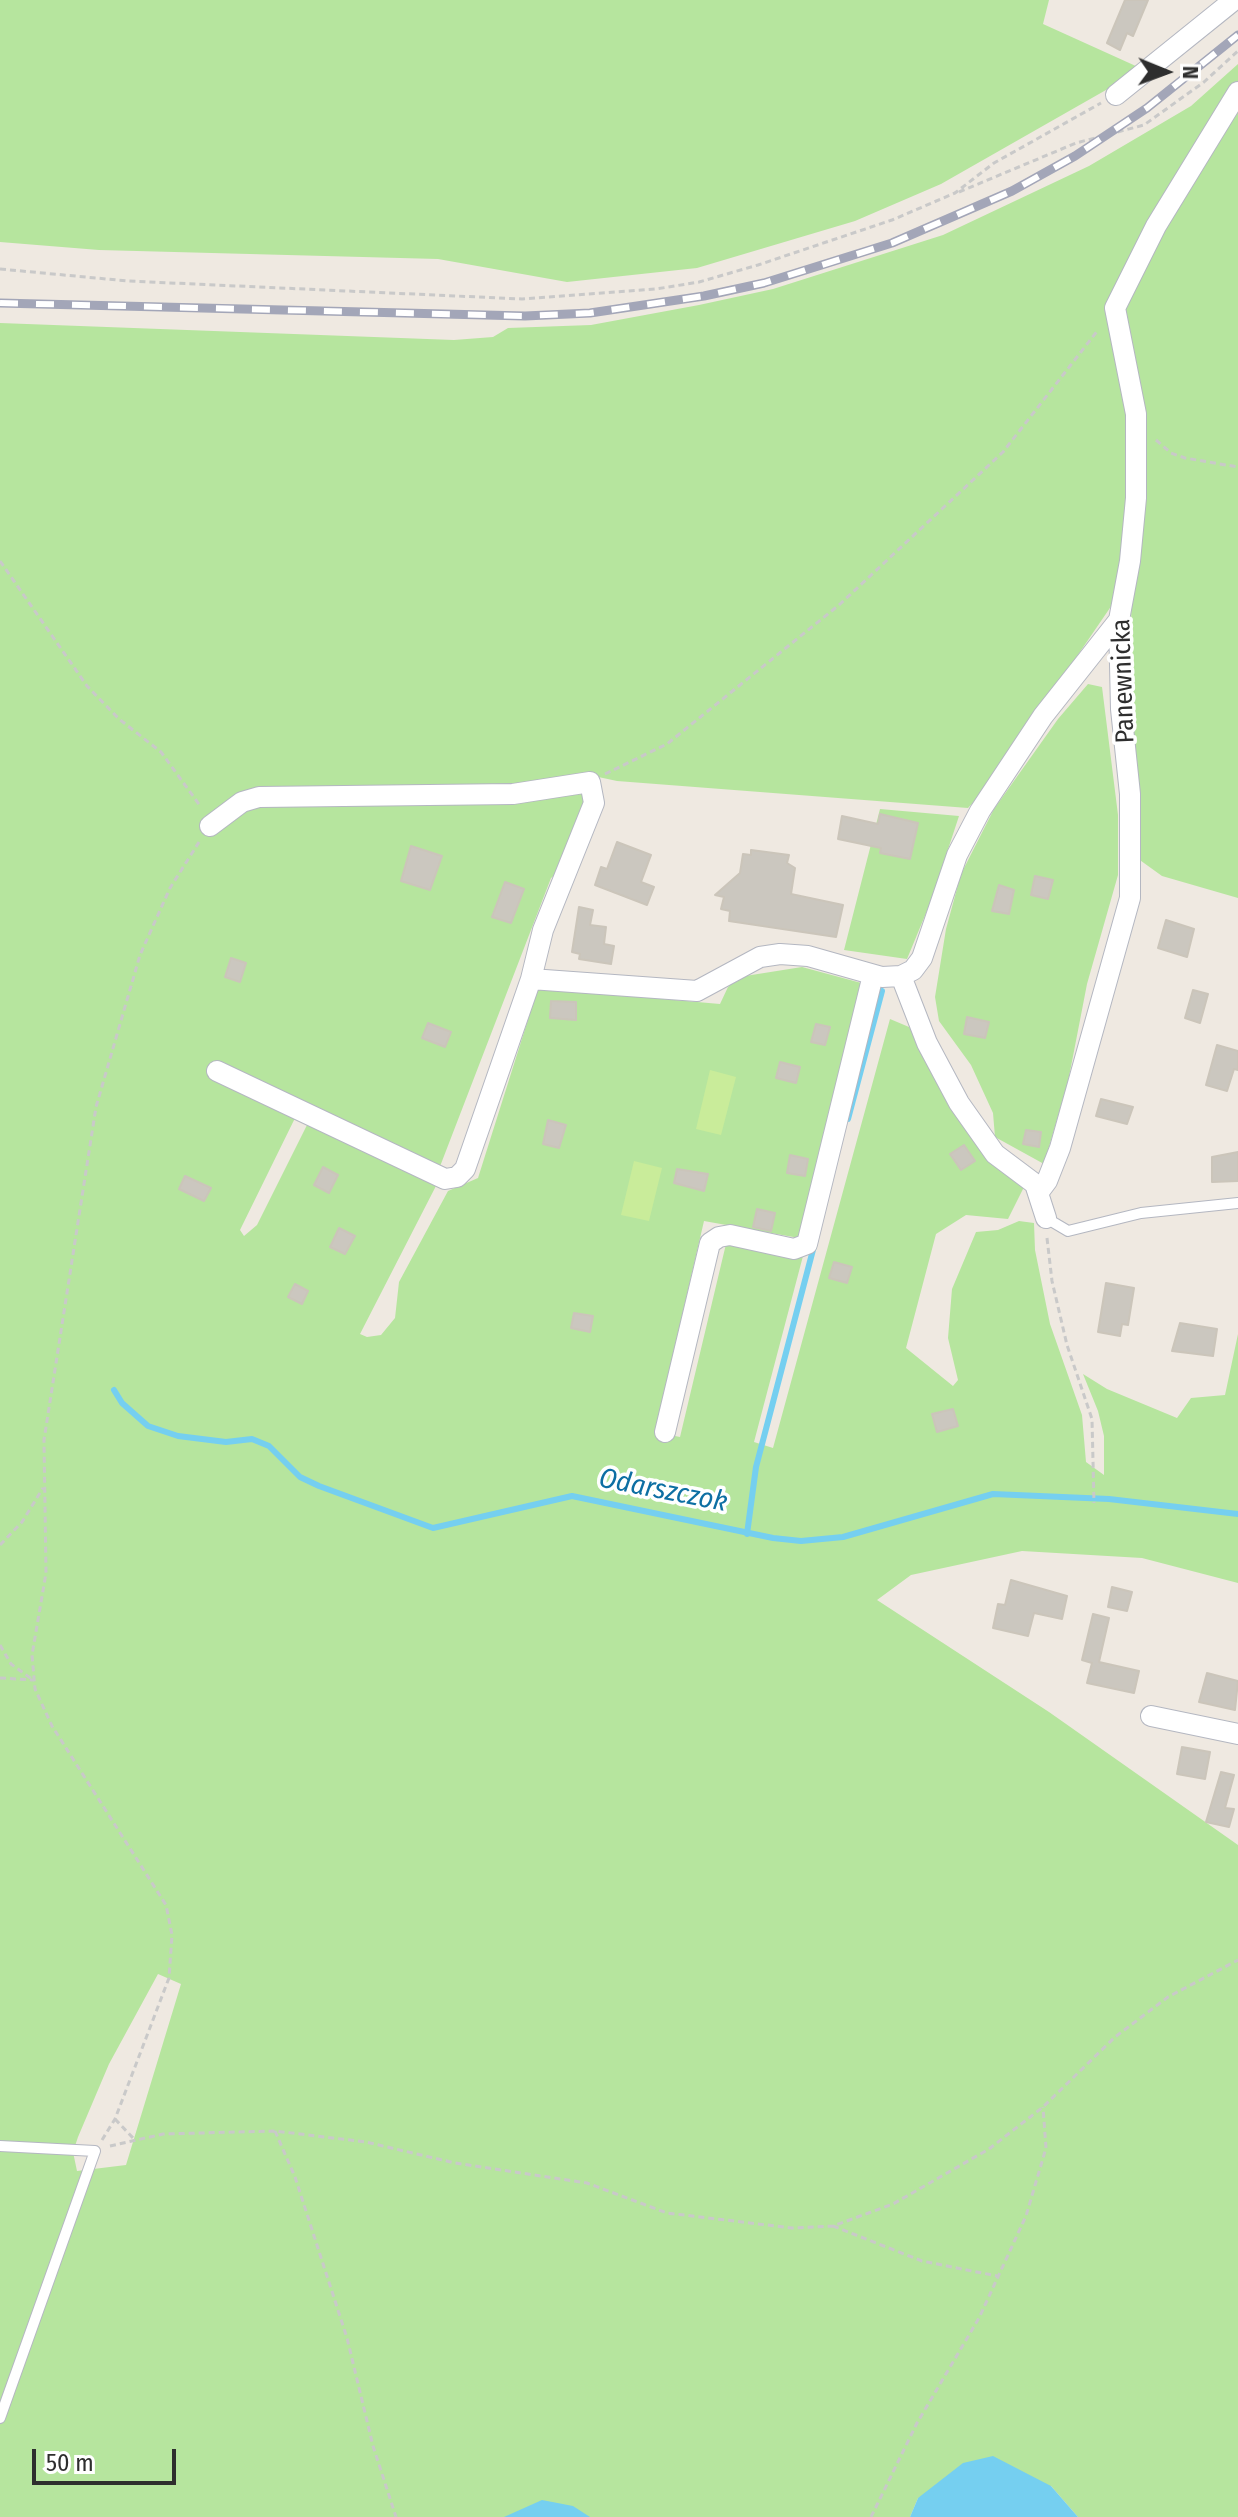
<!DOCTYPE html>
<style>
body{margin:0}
#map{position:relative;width:1238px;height:2517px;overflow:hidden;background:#efe9e1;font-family:"Fira Sans Condensed",sans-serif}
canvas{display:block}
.north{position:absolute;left:1126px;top:32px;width:80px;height:80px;-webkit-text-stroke:6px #fff;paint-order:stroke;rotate:91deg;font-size:22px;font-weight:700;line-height:32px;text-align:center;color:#2e2e2e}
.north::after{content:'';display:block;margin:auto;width:28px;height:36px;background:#2e2e2e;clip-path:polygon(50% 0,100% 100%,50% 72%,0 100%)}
.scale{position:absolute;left:32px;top:2449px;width:144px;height:36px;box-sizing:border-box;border:4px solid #2e2e2e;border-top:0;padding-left:10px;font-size:24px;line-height:28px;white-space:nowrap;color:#2e2e2e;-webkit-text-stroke:6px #fff;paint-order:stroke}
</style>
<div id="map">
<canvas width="1238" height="2517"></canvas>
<div class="north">N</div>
<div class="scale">50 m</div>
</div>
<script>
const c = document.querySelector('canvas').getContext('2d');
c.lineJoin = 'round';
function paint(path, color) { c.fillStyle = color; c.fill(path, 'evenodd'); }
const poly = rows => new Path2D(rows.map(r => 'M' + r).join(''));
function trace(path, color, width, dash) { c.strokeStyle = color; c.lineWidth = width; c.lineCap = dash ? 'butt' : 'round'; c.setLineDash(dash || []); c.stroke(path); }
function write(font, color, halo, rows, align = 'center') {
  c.font = font + ' "Fira Sans Condensed",sans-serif'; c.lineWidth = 7; c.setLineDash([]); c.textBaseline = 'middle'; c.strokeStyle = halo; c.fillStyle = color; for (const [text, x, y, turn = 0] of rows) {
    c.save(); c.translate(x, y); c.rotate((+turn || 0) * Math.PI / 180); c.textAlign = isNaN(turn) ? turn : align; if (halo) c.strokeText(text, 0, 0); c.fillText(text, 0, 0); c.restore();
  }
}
paint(poly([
 [0,0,1049,0,1043,24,1138,67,1113,86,941,184,855,221,697,268,567,282,438,259,99,250,0,242],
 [1238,64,1238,898,1162,876,1137,858,1131,605,1114,602,989,785,968,808,617,781,589,775,512,785,408,785,307,792,250,805,581,792,586,797,560,871,551,878,439,1169,297,1114,240,1230,244,1236,257,1225,309,1121,438,1182,360,1334,367,1337,381,1335,395,1318,399,1282,448,1191,478,1178,538,988,720,1004,728,987,739,977,802,967,865,984,799,1238,704,1221,655,1432,680,1437,726,1244,732,1241,803,1256,754,1442,773,1448,890,1019,909,1027,937,1074,1024,1187,1008,1219,966,1215,936,1234,906,1348,953,1386,958,1380,948,1338,952,1289,976,1232,998,1230,1019,1221,1034,1223,1035,1250,1050,1324,1082,1415,1086,1462,1104,1475,1104,1436,1098,1411,1083,1374,1107,1389,1177,1418,1191,1398,1225,1395,1238,1334,1238,1583,1142,1558,1022,1551,911,1575,877,1600,1049,1712,1238,1845,1238,2517,1078,2517,1051,2486,918,2498,910,2517,0,2517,0,323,454,340,493,337,508,328,591,325,699,305,773,289,943,235,1089,166,1191,106],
 [158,1974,181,1984,126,2165,77,2171,73,2152,78,2137,109,2064],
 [1088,684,1102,687,1118,815,1118,875,1087,984,1068,1082,1044,1164,995,1137,993,1113,971,1065,939,1021,935,997,946,929,961,874,994,809,1058,719],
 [880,809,959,816,931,901,907,959,844,950]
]), '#b6e59e');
paint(poly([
 [710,1070,736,1077,721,1135,696,1129],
 [634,1161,662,1168,649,1221,621,1215]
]), '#c9ec9a');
paint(poly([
 [993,2456,1051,2486,1078,2517,910,2517,918,2498,963,2463],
 [542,2500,573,2506,590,2517,504,2517]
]), '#75cff0');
trace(poly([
 [848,1119,882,991],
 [114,1390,122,1403,148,1426,178,1436,226,1442,252,1439,269,1446,300,1477,319,1486,433,1528,572,1496,773,1538,801,1541,843,1537,993,1494,1109,1499,1238,1514],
 [747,1534,756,1467,814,1246]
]), '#75cff0', 6);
const building = poly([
 [1125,0,1148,0,1133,36,1127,33,1120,50,1107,43,1125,0],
 [880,814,918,823,910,859,880,853,881,848,838,839,842,816,878,824,880,814],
 [617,842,651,855,641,882,654,887,647,905,595,885,601,867,607,869,617,842],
 [411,846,442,856,430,890,401,881,411,846],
 [751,850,789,855,787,863,795,868,791,894,843,905,836,937,729,921,730,911,721,909,724,897,715,895,740,873,743,854,751,855,751,850],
 [1035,876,1053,880,1048,899,1031,895,1035,876],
 [505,882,524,889,511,923,492,917,505,882],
 [999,885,1014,890,1009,914,992,911,999,885],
 [579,907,593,910,590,925,606,927,604,944,614,946,611,964,579,959,580,954,572,952,579,907],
 [1166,920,1194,929,1187,957,1158,948,1166,920],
 [231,958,246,963,240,982,225,977,231,958],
 [1193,990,1208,994,1200,1023,1185,1018,1193,990],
 [551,1001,576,1002,576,1020,550,1018,551,1001],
 [967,1017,989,1022,985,1038,964,1034,967,1017],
 [428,1023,451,1032,445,1047,422,1038,428,1023],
 [816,1024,830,1027,825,1045,811,1042,816,1024],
 [1217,1045,1238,1051,1238,1070,1234,1069,1227,1091,1206,1085,1217,1045],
 [780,1062,800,1067,796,1083,776,1078,780,1062],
 [1101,1099,1133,1107,1127,1124,1096,1116,1101,1099],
 [548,1120,566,1125,559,1148,543,1144,548,1120],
 [1026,1130,1041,1132,1039,1147,1023,1144,1026,1130],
 [964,1145,975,1161,961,1170,950,1154,964,1145],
 [1238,1152,1238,1181,1212,1182,1212,1157,1238,1152],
 [790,1155,808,1159,805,1176,787,1173,790,1155],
 [323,1167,338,1175,329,1193,314,1185,323,1167],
 [677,1169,708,1174,704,1191,674,1183,677,1169],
 [185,1176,211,1188,204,1201,179,1189,185,1176],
 [757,1209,775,1213,771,1231,753,1227,757,1209],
 [339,1228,355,1236,345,1254,330,1247,339,1228],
 [834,1262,852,1267,847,1283,829,1278,834,1262],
 [1106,1283,1134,1288,1128,1325,1122,1324,1120,1336,1098,1332,1106,1283],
 [295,1284,308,1291,302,1304,288,1297,295,1284],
 [574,1313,593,1316,590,1332,571,1328,574,1313],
 [1180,1323,1217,1329,1213,1356,1172,1351,1180,1323],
 [953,1409,958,1426,937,1432,932,1414,953,1409],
 [1011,1580,1067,1596,1062,1619,1034,1613,1028,1636,993,1628,998,1604,1005,1605,1011,1580],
 [1112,1587,1132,1592,1127,1611,1108,1607,1112,1587],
 [1093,1614,1109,1618,1099,1662,1139,1671,1134,1693,1087,1683,1092,1663,1082,1660,1093,1614],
 [1207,1673,1238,1681,1235,1710,1199,1702,1207,1673],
 [1182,1747,1210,1752,1205,1779,1177,1774,1182,1747],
 [1221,1772,1234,1775,1225,1808,1234,1809,1229,1827,1206,1822,1221,1772]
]);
paint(building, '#cbc7bf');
trace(building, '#cbc5ba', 2);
const service = poly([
 [1046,1218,1068,1231,1141,1213,1238,1203],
 [0,2146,95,2151,0,2418]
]);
const minor = poly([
 [1116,95,1234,0],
 [210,826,242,802,259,797,513,794,590,782,594,803,543,930,531,979,697,991,760,957,780,954,808,956,882,977,901,976,913,970,922,958,957,855,980,811,1043,716,1119,620],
 [901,976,927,1043,959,1103,995,1154,1035,1184,1046,1218],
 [217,1071,445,1179,457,1177,465,1169,531,979],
 [1038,1193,1047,1181,1060,1148,1130,898,1130,794,1121,709,1119,620,1130,561,1136,498,1136,414,1115,308,1156,226,1238,92],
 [665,1432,710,1243,719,1237,730,1235,794,1249,807,1244,873,975],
 [1151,1716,1238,1734]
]);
trace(service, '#b4b7c1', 12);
trace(minor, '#b4b7c1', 22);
trace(poly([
 [959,192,1076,143,1144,125,1204,82,1238,51],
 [0,269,128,281,522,299,656,289,699,282,758,265,892,220,955,193,994,163,1101,103],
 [1156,440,1171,453,1185,458,1238,467],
 [0,561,87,686,119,719,161,752,201,807],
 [605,774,667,744,839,605,1003,452,1098,330],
 [1047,1238,1052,1281,1067,1345,1092,1419,1094,1503],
 [0,1545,22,1522,43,1488],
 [0,1645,11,1664,33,1680],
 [0,1678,33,1680],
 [115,2119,134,2139],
 [275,2131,295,2177,347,2338,373,2446,396,2517],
 [102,2140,115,2119,169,1978,172,1935,166,1905,52,1726,35,1689,32,1655,46,1573,44,1440,96,1107,140,955,170,888,199,842],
 [110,2146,163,2134,275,2131,366,2142,455,2163,587,2183,667,2213,792,2228,833,2226,893,2204,989,2149,1043,2107,1115,2037,1168,1997,1238,1960],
 [833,2226,922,2261,997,2276],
 [871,2517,917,2423,979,2318,1026,2216,1046,2148,1043,2107]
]), '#c9c9c9', 3, [6, 4]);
trace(service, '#fff', 10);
trace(minor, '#fff', 20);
const rail = poly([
 [0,303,525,316,590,313,704,296,764,283,892,243,1012,191,1075,156,1147,108,1238,35]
]);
trace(rail, '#a3a6b8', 9);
trace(rail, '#fff', 6, [18]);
write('26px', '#2e2e2e', '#fff', [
 ["Panewnicka",1124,681,-92]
]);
write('italic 28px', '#0d6fa3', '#fff', [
 ["Odarszczok",663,1491,11]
]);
</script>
